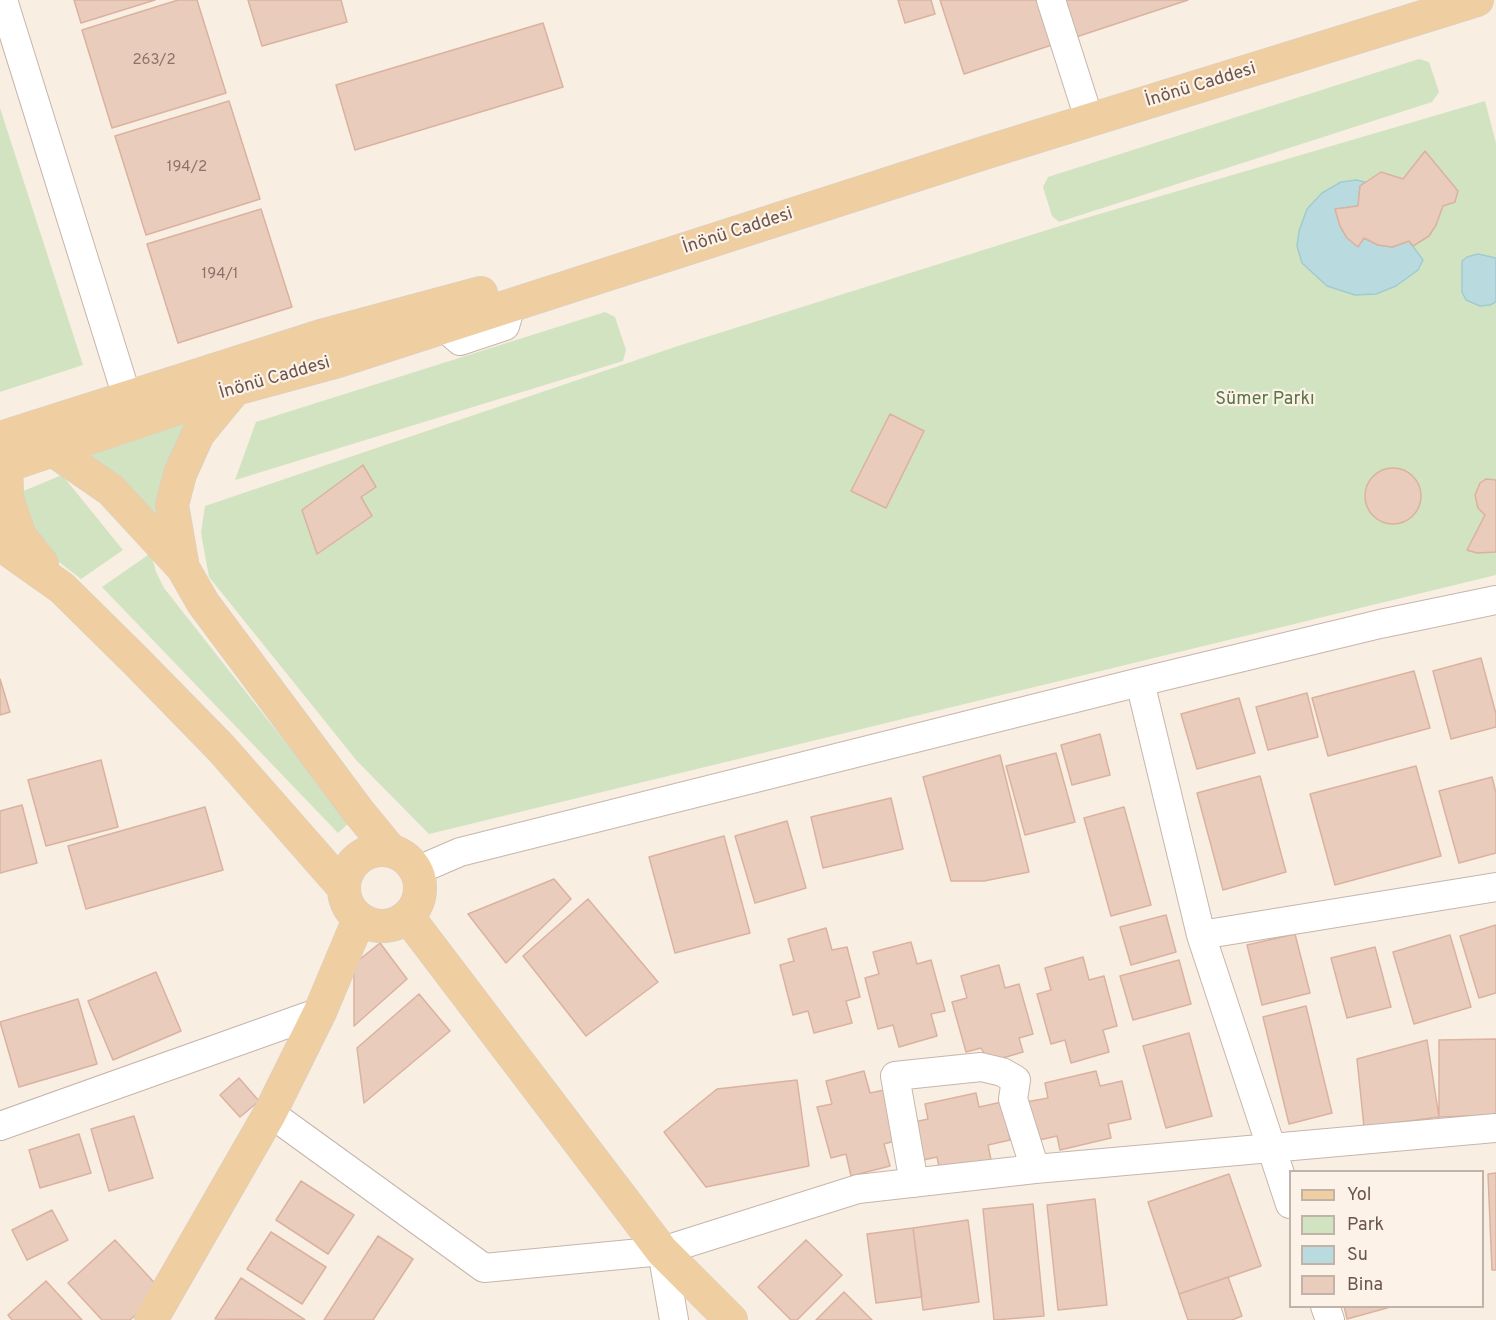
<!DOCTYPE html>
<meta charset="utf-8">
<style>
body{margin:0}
#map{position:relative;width:1496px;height:1320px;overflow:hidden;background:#f8eee1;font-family:Overpass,sans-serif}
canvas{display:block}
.legend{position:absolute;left:1289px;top:1170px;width:195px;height:138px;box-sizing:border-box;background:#fcf2e7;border:2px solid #c2b3a9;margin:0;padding:8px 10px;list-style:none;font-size:18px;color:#6c554c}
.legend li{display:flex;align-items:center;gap:12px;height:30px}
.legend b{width:30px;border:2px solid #c2b3a9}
</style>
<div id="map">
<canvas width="1496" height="1320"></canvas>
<ul class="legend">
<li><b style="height:8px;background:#efcea1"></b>Yol</li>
<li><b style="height:16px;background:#d2e3c2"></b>Park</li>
<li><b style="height:16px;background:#b9dbdf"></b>Su</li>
<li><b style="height:16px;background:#eaccbd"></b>Bina</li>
</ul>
</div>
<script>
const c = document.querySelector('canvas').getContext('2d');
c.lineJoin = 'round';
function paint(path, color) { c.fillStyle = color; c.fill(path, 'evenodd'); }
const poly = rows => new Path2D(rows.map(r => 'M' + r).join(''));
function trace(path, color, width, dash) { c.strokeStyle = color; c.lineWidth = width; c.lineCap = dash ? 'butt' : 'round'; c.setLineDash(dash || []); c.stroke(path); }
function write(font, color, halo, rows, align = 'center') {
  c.font = font + ' Overpass,sans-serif'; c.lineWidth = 4.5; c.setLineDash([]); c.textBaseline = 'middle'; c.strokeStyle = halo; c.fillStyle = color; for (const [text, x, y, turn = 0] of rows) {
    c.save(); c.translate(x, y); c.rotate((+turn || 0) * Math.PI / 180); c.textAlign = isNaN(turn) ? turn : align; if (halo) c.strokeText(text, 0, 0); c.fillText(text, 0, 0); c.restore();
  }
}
paint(poly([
 [1419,59,1429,62,1439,92,1432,102,1059,222,1052,216,1043,187,1048,177],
 [1485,101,1496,143,1496,575,429,834,357,761,209,577,201,533,205,506,681,345,1079,220],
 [0,108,83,365,0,392],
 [605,312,615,317,626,350,623,361,235,480,256,422],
 [191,416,154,520,81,454],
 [62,475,123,550,81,579,41,548,21,492],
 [151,553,156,572,164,588,349,823,338,833,102,587]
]), '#d2e3c2');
const water = poly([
 [1356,180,1365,182,1360,186,1358,206,1335,209,1340,226,1347,238,1358,246,1364,238,1378,245,1392,247,1409,241,1423,260,1418,270,1396,286,1376,294,1355,295,1327,286,1302,263,1297,246,1299,231,1307,209,1322,193,1341,182,1356,180],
 [1478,254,1496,258,1496,302,1490,305,1480,306,1466,300,1462,292,1462,261,1467,257,1478,254]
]);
paint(water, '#b9dbdf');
trace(water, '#a1cbcf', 1.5);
const building = poly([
 [74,0,155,0,81,23,74,0],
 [178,0,197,0,226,93,112,128,82,30,178,0],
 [248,0,341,0,347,22,262,46,248,0],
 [898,0,931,0,935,14,905,23,898,0],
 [940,0,1188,0,964,74,940,0],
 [543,23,563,87,355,150,336,85,543,23],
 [229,101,260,199,146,235,115,136,229,101],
 [1425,151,1458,191,1455,202,1443,206,1436,225,1429,236,1413,246,1409,241,1392,247,1378,245,1364,238,1358,247,1347,238,1340,226,1335,209,1358,206,1360,186,1381,172,1403,179,1425,151],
 [261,209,292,307,178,343,147,244,261,209],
 [890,414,924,431,886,508,851,491,890,414],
 [363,465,376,487,361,497,372,516,317,554,302,510,363,465],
 '1365 496a28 28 0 1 1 56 0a28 28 0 1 1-56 0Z',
 [1486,479,1496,480,1496,552,1477,553,1467,550,1485,515,1478,508,1475,495,1480,483,1486,479],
 [1481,658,1496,714,1496,727,1451,739,1433,671,1481,658],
 [1414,671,1430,728,1328,756,1312,698,1414,671],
 [0,679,10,712,0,715,0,679],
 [1307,693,1318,737,1268,750,1256,707,1307,693],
 [1239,698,1255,753,1197,769,1181,714,1239,698],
 [1100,734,1110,775,1072,785,1061,745,1100,734],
 [1056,753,1075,822,1025,835,1006,766,1056,753],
 [1000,755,1029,872,984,881,951,881,923,777,1000,755],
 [101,760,118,827,46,846,28,780,101,760],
 [1416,766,1441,856,1335,885,1310,794,1416,766],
 [1260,776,1286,872,1223,890,1197,793,1260,776],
 [1492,777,1496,793,1496,853,1459,863,1439,791,1492,777],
 [891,798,903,849,823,868,811,817,891,798],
 [22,805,37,863,0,873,0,811,22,805],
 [205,807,223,870,86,909,68,846,205,807],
 [1124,807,1151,905,1111,916,1084,818,1124,807],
 [787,821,806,888,755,903,735,836,787,821],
 [724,836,750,933,675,953,649,857,724,836],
 [554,879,571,899,506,963,468,914,554,879],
 [588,899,658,982,586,1036,523,956,588,899],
 [1166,915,1176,952,1131,965,1120,927,1166,915],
 [1496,925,1496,993,1479,998,1460,936,1496,925],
 [826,928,832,950,847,947,860,997,846,1001,852,1023,814,1033,808,1011,793,1015,780,965,794,961,788,939,826,928],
 [1295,934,1310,993,1262,1005,1247,945,1295,934],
 [1450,935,1471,1007,1414,1024,1393,952,1450,935],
 [911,942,917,964,931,960,945,1011,931,1014,937,1036,899,1047,893,1025,878,1029,865,978,879,974,873,952,911,942],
 [380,943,407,979,354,1026,354,964,380,943],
 [1375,947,1391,1007,1347,1018,1331,958,1375,947],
 [1083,957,1089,980,1104,976,1117,1026,1103,1030,1109,1052,1071,1063,1065,1040,1051,1044,1037,994,1051,990,1045,968,1083,957],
 [1179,960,1191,1004,1133,1020,1120,976,1179,960],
 [999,965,1005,988,1019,984,1033,1034,1019,1038,1023,1052,989,1062,981,1048,966,1052,952,1002,967,998,961,976,999,965],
 [156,972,181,1031,113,1060,88,1001,156,972],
 [419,994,450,1031,364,1103,357,1048,419,994],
 [78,999,97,1064,19,1087,0,1022,78,999],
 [1306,1006,1332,1113,1289,1124,1263,1017,1306,1006],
 [1189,1033,1212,1116,1166,1128,1143,1046,1189,1033],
 [1496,1039,1496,1115,1439,1117,1439,1040,1496,1039],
 [1427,1040,1439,1117,1364,1127,1357,1059,1427,1040],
 [864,1071,870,1093,884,1090,898,1140,884,1144,890,1166,851,1176,846,1154,831,1158,817,1107,832,1104,826,1081,864,1071],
 [1096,1071,1100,1086,1122,1081,1131,1119,1108,1124,1111,1138,1060,1150,1057,1136,1035,1141,1026,1102,1048,1098,1045,1083,1096,1071],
 [239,1078,259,1101,240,1117,220,1095,239,1078],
 [797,1080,809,1166,706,1187,664,1132,717,1089,797,1080],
 [976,1093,979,1107,1002,1102,1010,1140,988,1145,991,1160,940,1171,937,1157,914,1162,906,1124,928,1119,925,1104,976,1093],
 [134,1116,153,1178,109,1191,91,1129,134,1116],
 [79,1134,91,1173,40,1188,29,1150,79,1134],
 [1496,1173,1496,1270,1492,1270,1488,1174,1496,1173],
 [1229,1174,1261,1266,1179,1294,1148,1202,1229,1174],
 [301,1181,354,1215,328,1254,276,1220,301,1181],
 [1095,1199,1107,1305,1058,1310,1047,1205,1095,1199],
 [1033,1204,1044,1316,994,1320,983,1209,1033,1204],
 [52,1210,68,1240,27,1260,12,1230,52,1210],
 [968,1220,979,1302,923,1310,913,1228,968,1220],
 [913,1228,922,1297,876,1303,867,1234,913,1228],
 [271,1232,326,1267,302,1304,247,1269,271,1232],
 [378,1236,413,1259,373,1320,324,1320,378,1236],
 [115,1240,162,1291,130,1320,102,1320,68,1283,115,1240],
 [806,1240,842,1275,797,1320,791,1320,758,1287,806,1240],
 [1228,1277,1242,1316,1232,1320,1188,1320,1179,1294,1228,1277],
 [241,1278,305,1320,215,1319,241,1278],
 [46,1281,82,1320,12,1320,8,1315,46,1281],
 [844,1292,872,1320,816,1320,844,1292],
 [1344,1306,1394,1306,1347,1319,1344,1306]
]);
paint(building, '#eaccbd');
trace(building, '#dab29f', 1.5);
const minor = poly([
 [3,0,127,397],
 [1051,0,1084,103],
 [444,327,460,341,505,326,511,306],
 [1140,682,1201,935],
 [416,871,460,852,1140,682,1380,624,1496,600],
 [270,1113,484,1268,662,1251,858,1189,1035,1169,1496,1128],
 [0,1126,320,1012],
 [914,1183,895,1076,981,1067,1002,1072,1016,1080,1013,1099,1035,1169],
 [1290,1204,1201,935,1496,887],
 [662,1251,674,1320],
 [1325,1306,1330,1320]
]);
const major = poly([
 [235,389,198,434,180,474,172,505,183,568,203,603,358,811,391,851],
 [0,438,321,336,481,293],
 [0,468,235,389,338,361,987,152,1477,0],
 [0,544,62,588,135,660,221,748,344,888],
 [42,564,20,536,7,499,6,456,15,433,53,450,111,490,183,568],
 '344 888a38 38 0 1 1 76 0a38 38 0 1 1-76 0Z',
 [408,917,662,1251,731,1320],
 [151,1320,270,1113,320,1012,359,919]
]);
trace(minor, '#c7b5ab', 30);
trace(major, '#d6cfcd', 34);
trace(minor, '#fff', 28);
trace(major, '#efcea1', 33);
write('15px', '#8c7368', null, [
 ["263/2",154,61],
 ["194/2",187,168],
 ["194/1",220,275]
]);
write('18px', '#6c554c', '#fcf2e7', [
 ["İnönü Caddesi",1201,86,-17],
 ["İnönü Caddesi",738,232,-18],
 ["İnönü Caddesi",275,379,-16]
]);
write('18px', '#587648', '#fcf2e7', [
 ["Sümer Parkı",1265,400]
]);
</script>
